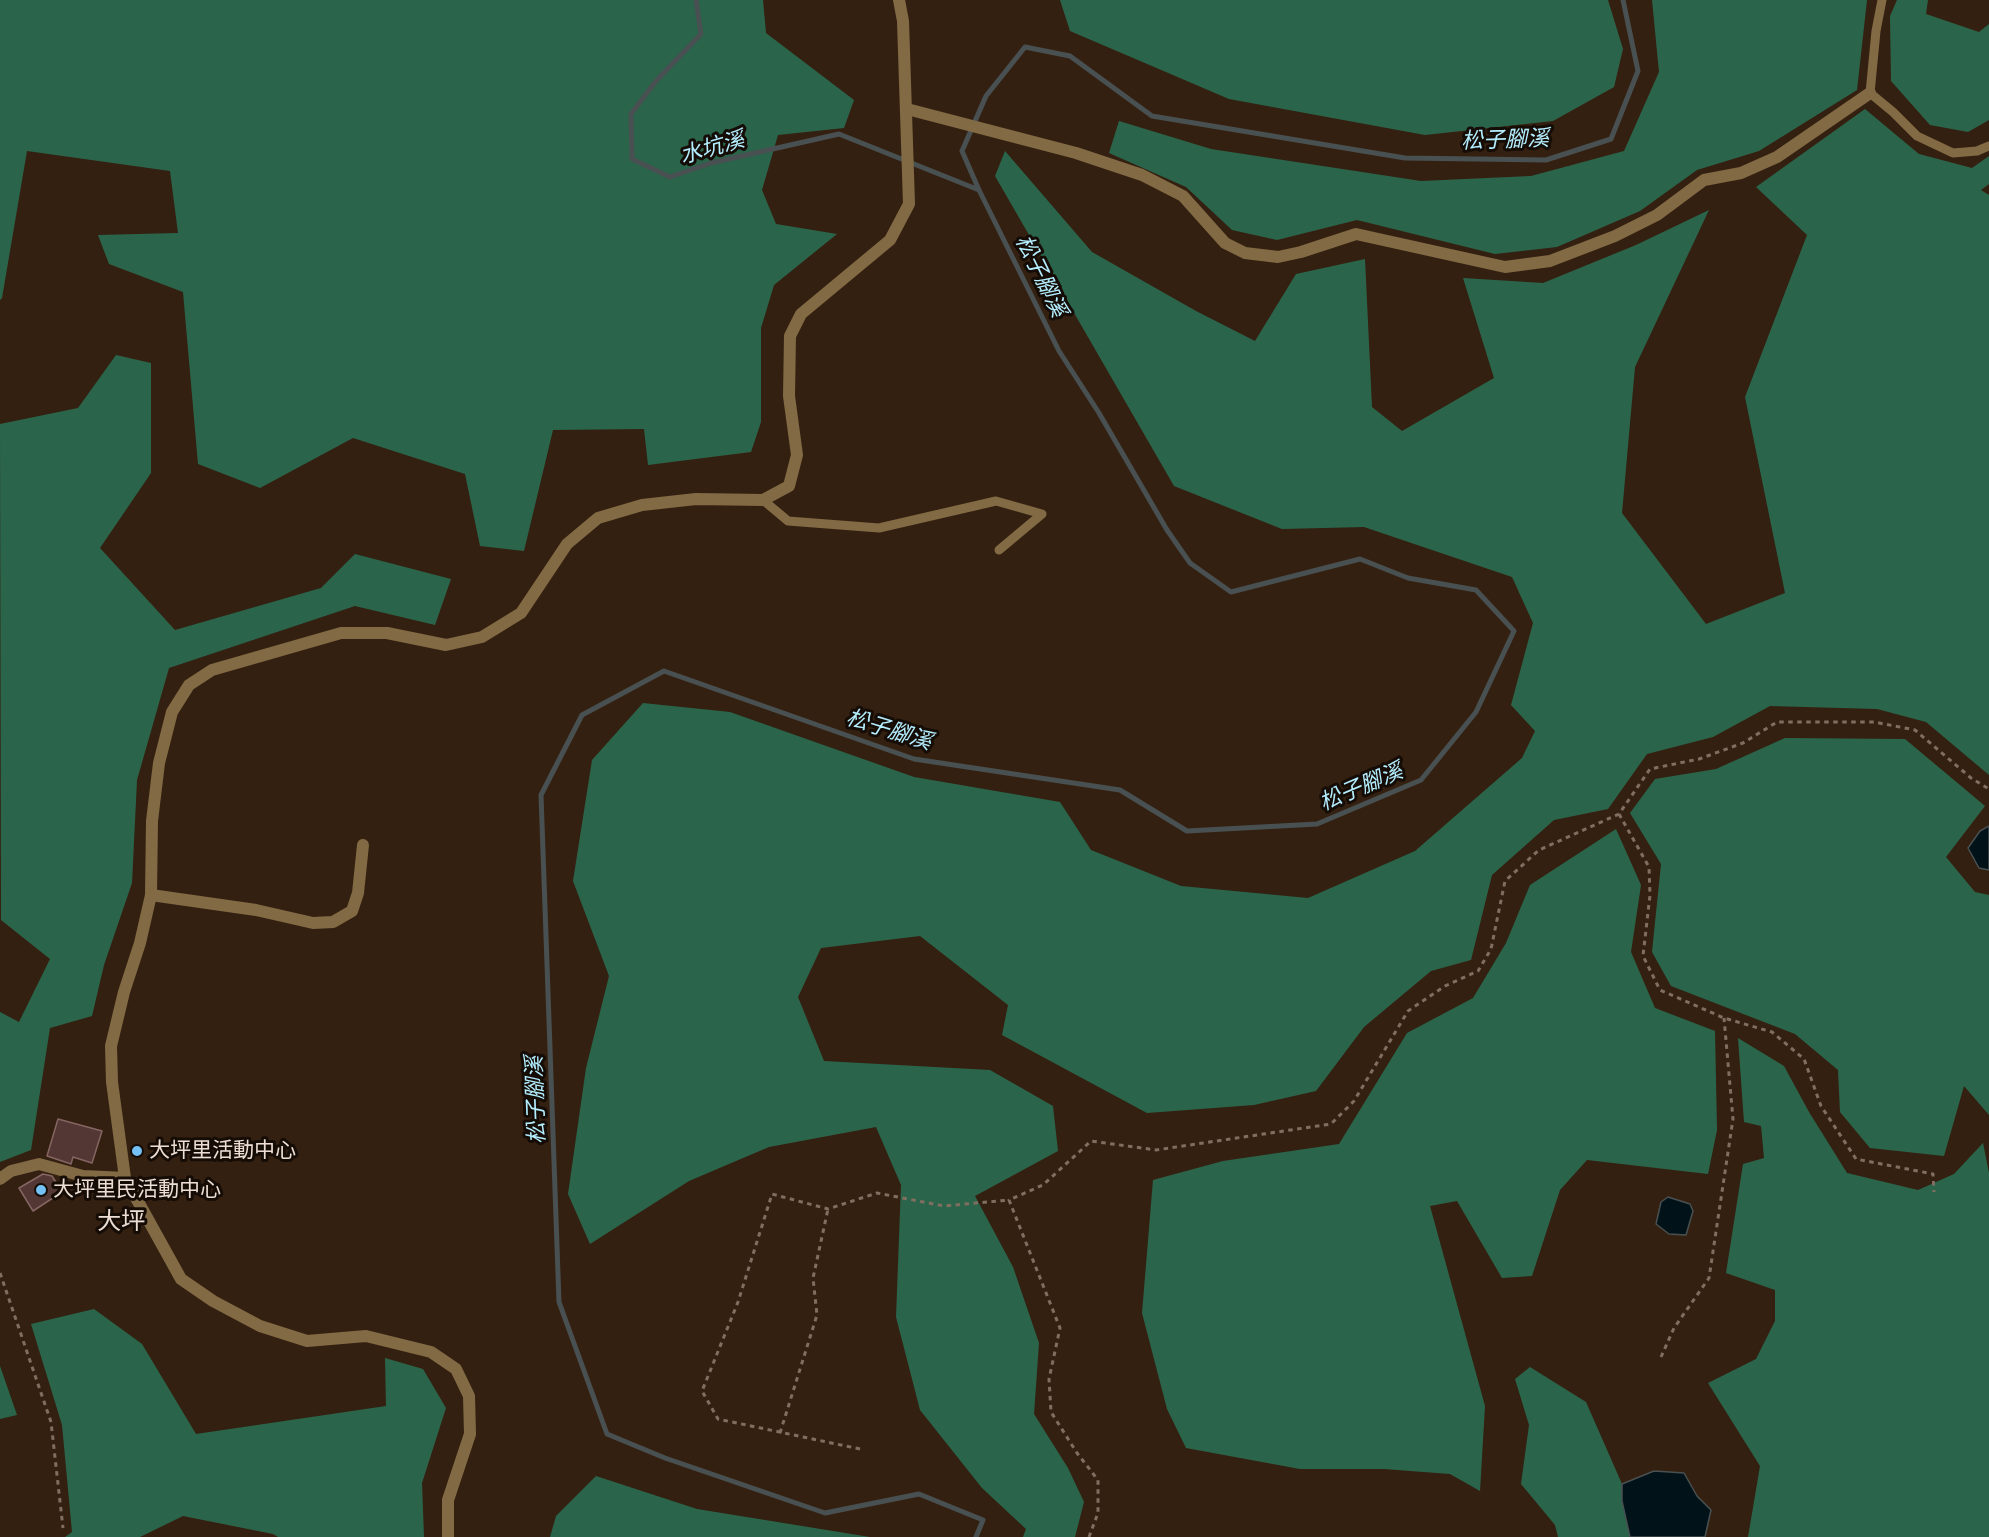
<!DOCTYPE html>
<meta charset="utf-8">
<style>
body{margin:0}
canvas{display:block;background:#342010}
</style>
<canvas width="1989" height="1537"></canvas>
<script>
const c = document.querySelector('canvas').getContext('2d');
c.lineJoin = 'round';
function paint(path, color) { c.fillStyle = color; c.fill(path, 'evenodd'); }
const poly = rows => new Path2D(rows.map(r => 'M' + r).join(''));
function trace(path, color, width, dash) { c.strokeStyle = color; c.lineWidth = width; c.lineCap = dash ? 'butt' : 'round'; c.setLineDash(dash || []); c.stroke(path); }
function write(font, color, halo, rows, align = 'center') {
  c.font = font + ' "Public Sans","Noto Sans TC",sans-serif'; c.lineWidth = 6; c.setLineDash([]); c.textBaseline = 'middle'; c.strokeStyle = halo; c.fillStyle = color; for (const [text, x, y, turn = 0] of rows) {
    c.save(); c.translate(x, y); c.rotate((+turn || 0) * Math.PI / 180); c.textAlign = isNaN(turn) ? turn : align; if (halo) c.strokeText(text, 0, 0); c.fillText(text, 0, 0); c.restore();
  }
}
paint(poly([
 [0,0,763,0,766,33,854,100,844,128,778,135,762,190,776,224,837,234,774,285,761,328,761,422,751,452,648,465,644,429,553,430,524,551,480,546,465,474,353,438,260,488,198,464,183,292,109,264,98,235,178,233,170,171,27,151,2,298,0,300],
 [1060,0,1608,0,1623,49,1614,87,1553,121,1425,135,1229,99,1070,31],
 [1652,0,1867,0,1857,90,1759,151,1697,170,1640,211,1557,247,1495,254,1357,220,1277,240,1232,230,1186,187,1109,153,1119,121,1211,149,1421,181,1531,176,1624,151,1659,72],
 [1897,0,1928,0,1926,14,1979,32,1989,24,1989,120,1968,132,1930,125,1891,81,1890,16],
 [1865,109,1919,154,1972,168,1989,156,1989,184,1981,190,1989,195,1989,775,1926,722,1877,709,1770,706,1713,737,1647,754,1608,809,1554,820,1492,875,1471,960,1431,971,1364,1027,1316,1091,1254,1105,1147,1113,1002,1035,1008,1005,920,936,821,948,798,997,824,1061,990,1070,1053,1106,1058,1151,975,1196,1013,1267,1039,1343,1034,1414,1068,1468,1084,1502,1075,1537,1023,1537,1026,1529,982,1488,920,1410,896,1317,901,1185,876,1127,769,1147,689,1181,590,1244,568,1194,586,1068,609,976,573,881,592,760,643,703,730,712,914,777,1060,802,1091,850,1181,886,1308,898,1415,851,1522,758,1535,731,1511,705,1533,623,1512,577,1364,527,1282,529,1174,486,995,176,1005,151,1092,252,1196,311,1255,341,1296,274,1365,259,1372,407,1402,431,1494,378,1463,278,1543,283,1636,245,1709,210,1635,367,1622,513,1706,624,1785,593,1745,397,1807,235,1756,187],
 [116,355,151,363,151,473,100,548,175,630,321,588,355,554,451,579,435,625,355,606,169,668,137,780,132,883,104,965,92,1016,50,1028,31,1150,0,1162,0,1012,19,1022,50,959,1,920,0,424,78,408],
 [1785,738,1905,739,1985,806,1946,857,1975,892,1989,895,1989,1115,1964,1086,1944,1156,1870,1148,1840,1112,1838,1070,1795,1034,1671,986,1652,952,1661,864,1630,813,1655,779,1716,769],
 [1616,829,1641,885,1631,952,1655,1008,1715,1031,1717,1130,1708,1174,1587,1160,1560,1190,1532,1276,1502,1278,1457,1201,1430,1206,1485,1406,1480,1491,1450,1474,1384,1469,1300,1469,1186,1448,1167,1409,1142,1313,1153,1180,1223,1161,1339,1144,1407,1033,1473,998,1506,943,1530,885],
 [1738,1038,1784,1066,1809,1112,1847,1173,1918,1190,1954,1174,1983,1143,1989,1173,1989,1537,1748,1537,1760,1466,1708,1383,1756,1359,1775,1321,1775,1290,1726,1273,1743,1164,1764,1158,1761,1126,1744,1122],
 [94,1309,142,1344,196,1434,386,1406,385,1358,423,1369,446,1408,422,1483,424,1537,278,1537,273,1534,183,1516,140,1537,65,1537,72,1532,62,1425,31,1324],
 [0,1366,17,1415,0,1419],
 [1530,1367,1586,1402,1622,1484,1622,1501,1630,1537,1558,1537,1555,1525,1521,1484,1529,1425,1515,1379],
 [596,1476,697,1509,870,1537,550,1537,556,1516]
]), '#2a654b');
const water = poly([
 [1989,826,1989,870,1979,868,1968,848,1980,831,1989,826],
 [1668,1197,1690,1204,1693,1211,1686,1235,1669,1234,1656,1224,1661,1202,1668,1197],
 [1654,1471,1684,1473,1697,1496,1711,1510,1705,1537,1630,1537,1622,1501,1622,1484,1654,1471]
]);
paint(water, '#011319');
trace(water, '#485051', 1.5);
trace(poly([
 [696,0,701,34,656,81,631,114,632,159,670,177,711,163,839,134,979,190],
 [976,1537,983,1520,919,1494,825,1513,665,1458,607,1434,559,1302,541,795,582,715,664,671,914,759,1120,790,1187,831,1317,824,1421,780,1476,712,1514,631,1476,590,1408,578,1360,559,1231,592,1190,563,1167,530,1099,413,1059,351,979,190,962,151,986,96,1025,47,1070,56,1152,116,1405,158,1546,160,1611,139,1638,71,1623,0]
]), '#485051', 5);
const building = poly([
 [58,1119,102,1131,92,1163,73,1157,71,1164,47,1156,58,1119],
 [43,1174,52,1176,62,1192,33,1211,19,1188,43,1174]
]);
paint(building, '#533734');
trace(building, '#846562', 1.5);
trace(poly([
 [1619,814,1649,867,1650,895,1643,956,1660,990,1724,1018,1772,1032,1804,1059,1821,1106,1856,1159,1933,1174,1934,1192],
 [0,1273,51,1422,63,1528],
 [1661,1357,1674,1328,1709,1278,1733,1119,1724,1018],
 [780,1433,817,1315,813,1278,828,1209],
 [860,1449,718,1419,702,1391,738,1302,772,1194,828,1209,877,1193,944,1206,1009,1200],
 [1089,1537,1098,1513,1098,1480,1077,1453,1051,1412,1049,1379,1060,1328,1009,1200,1043,1185,1091,1141,1156,1150,1331,1124,1354,1101,1408,1011,1445,986,1478,971,1491,949,1505,881,1539,850,1619,814,1650,769,1699,759,1743,743,1777,722,1874,722,1915,730,1971,778,1989,789]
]), '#806f61', 3, [4.5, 4.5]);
trace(poly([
 [1882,0,1876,31,1870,93,1893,112,1917,136,1953,153,1977,151,1989,146],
 [763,500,788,521,879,528,996,501,1042,514,999,550]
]), '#816a44', 9);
trace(poly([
 [907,109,1076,153,1142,175,1183,196,1225,243,1245,253,1278,257,1301,252,1356,234,1505,267,1550,261,1615,236,1657,215,1704,180,1741,173,1777,157,1870,93],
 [151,895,256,910,313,923,333,922,352,911,358,893,363,845]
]), '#816a44', 12);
trace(poly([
 [0,1179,11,1171,39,1164,83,1176,125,1178],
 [448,1537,448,1500,470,1434,469,1396,456,1369,431,1352,366,1336,307,1341,260,1326,213,1301,181,1279,125,1178,112,1082,111,1046,124,992,140,943,151,895,152,821,159,763,172,712,189,685,212,670,341,633,387,633,446,645,482,637,521,613,567,544,598,518,642,505,696,499,763,500,789,486,797,455,789,396,790,336,801,314,890,240,909,204,903,21,899,0]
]), '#816a44', 12);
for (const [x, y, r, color] of [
 [137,1151,6,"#73c1f5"],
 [41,1190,6,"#73c1f5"]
]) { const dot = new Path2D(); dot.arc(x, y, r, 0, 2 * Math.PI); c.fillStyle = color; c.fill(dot); trace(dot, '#150c06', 2); }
write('21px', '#ecded4', '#150c06', [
 ["大坪里活動中心",149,1151],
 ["大坪里民活動中心",53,1190]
], 'left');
write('italic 22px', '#b4eeff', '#150c06', [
 ["松子腳溪",1505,140,-2],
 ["水坑溪",712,148,-16],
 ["松子腳溪",1041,276,64],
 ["松子腳溪",889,730,17],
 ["松子腳溪",1361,787,-23],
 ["松子腳溪",536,1100,-92]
]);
write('24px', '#ecded4', '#150c06', [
 ["大坪",121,1222]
]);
</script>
